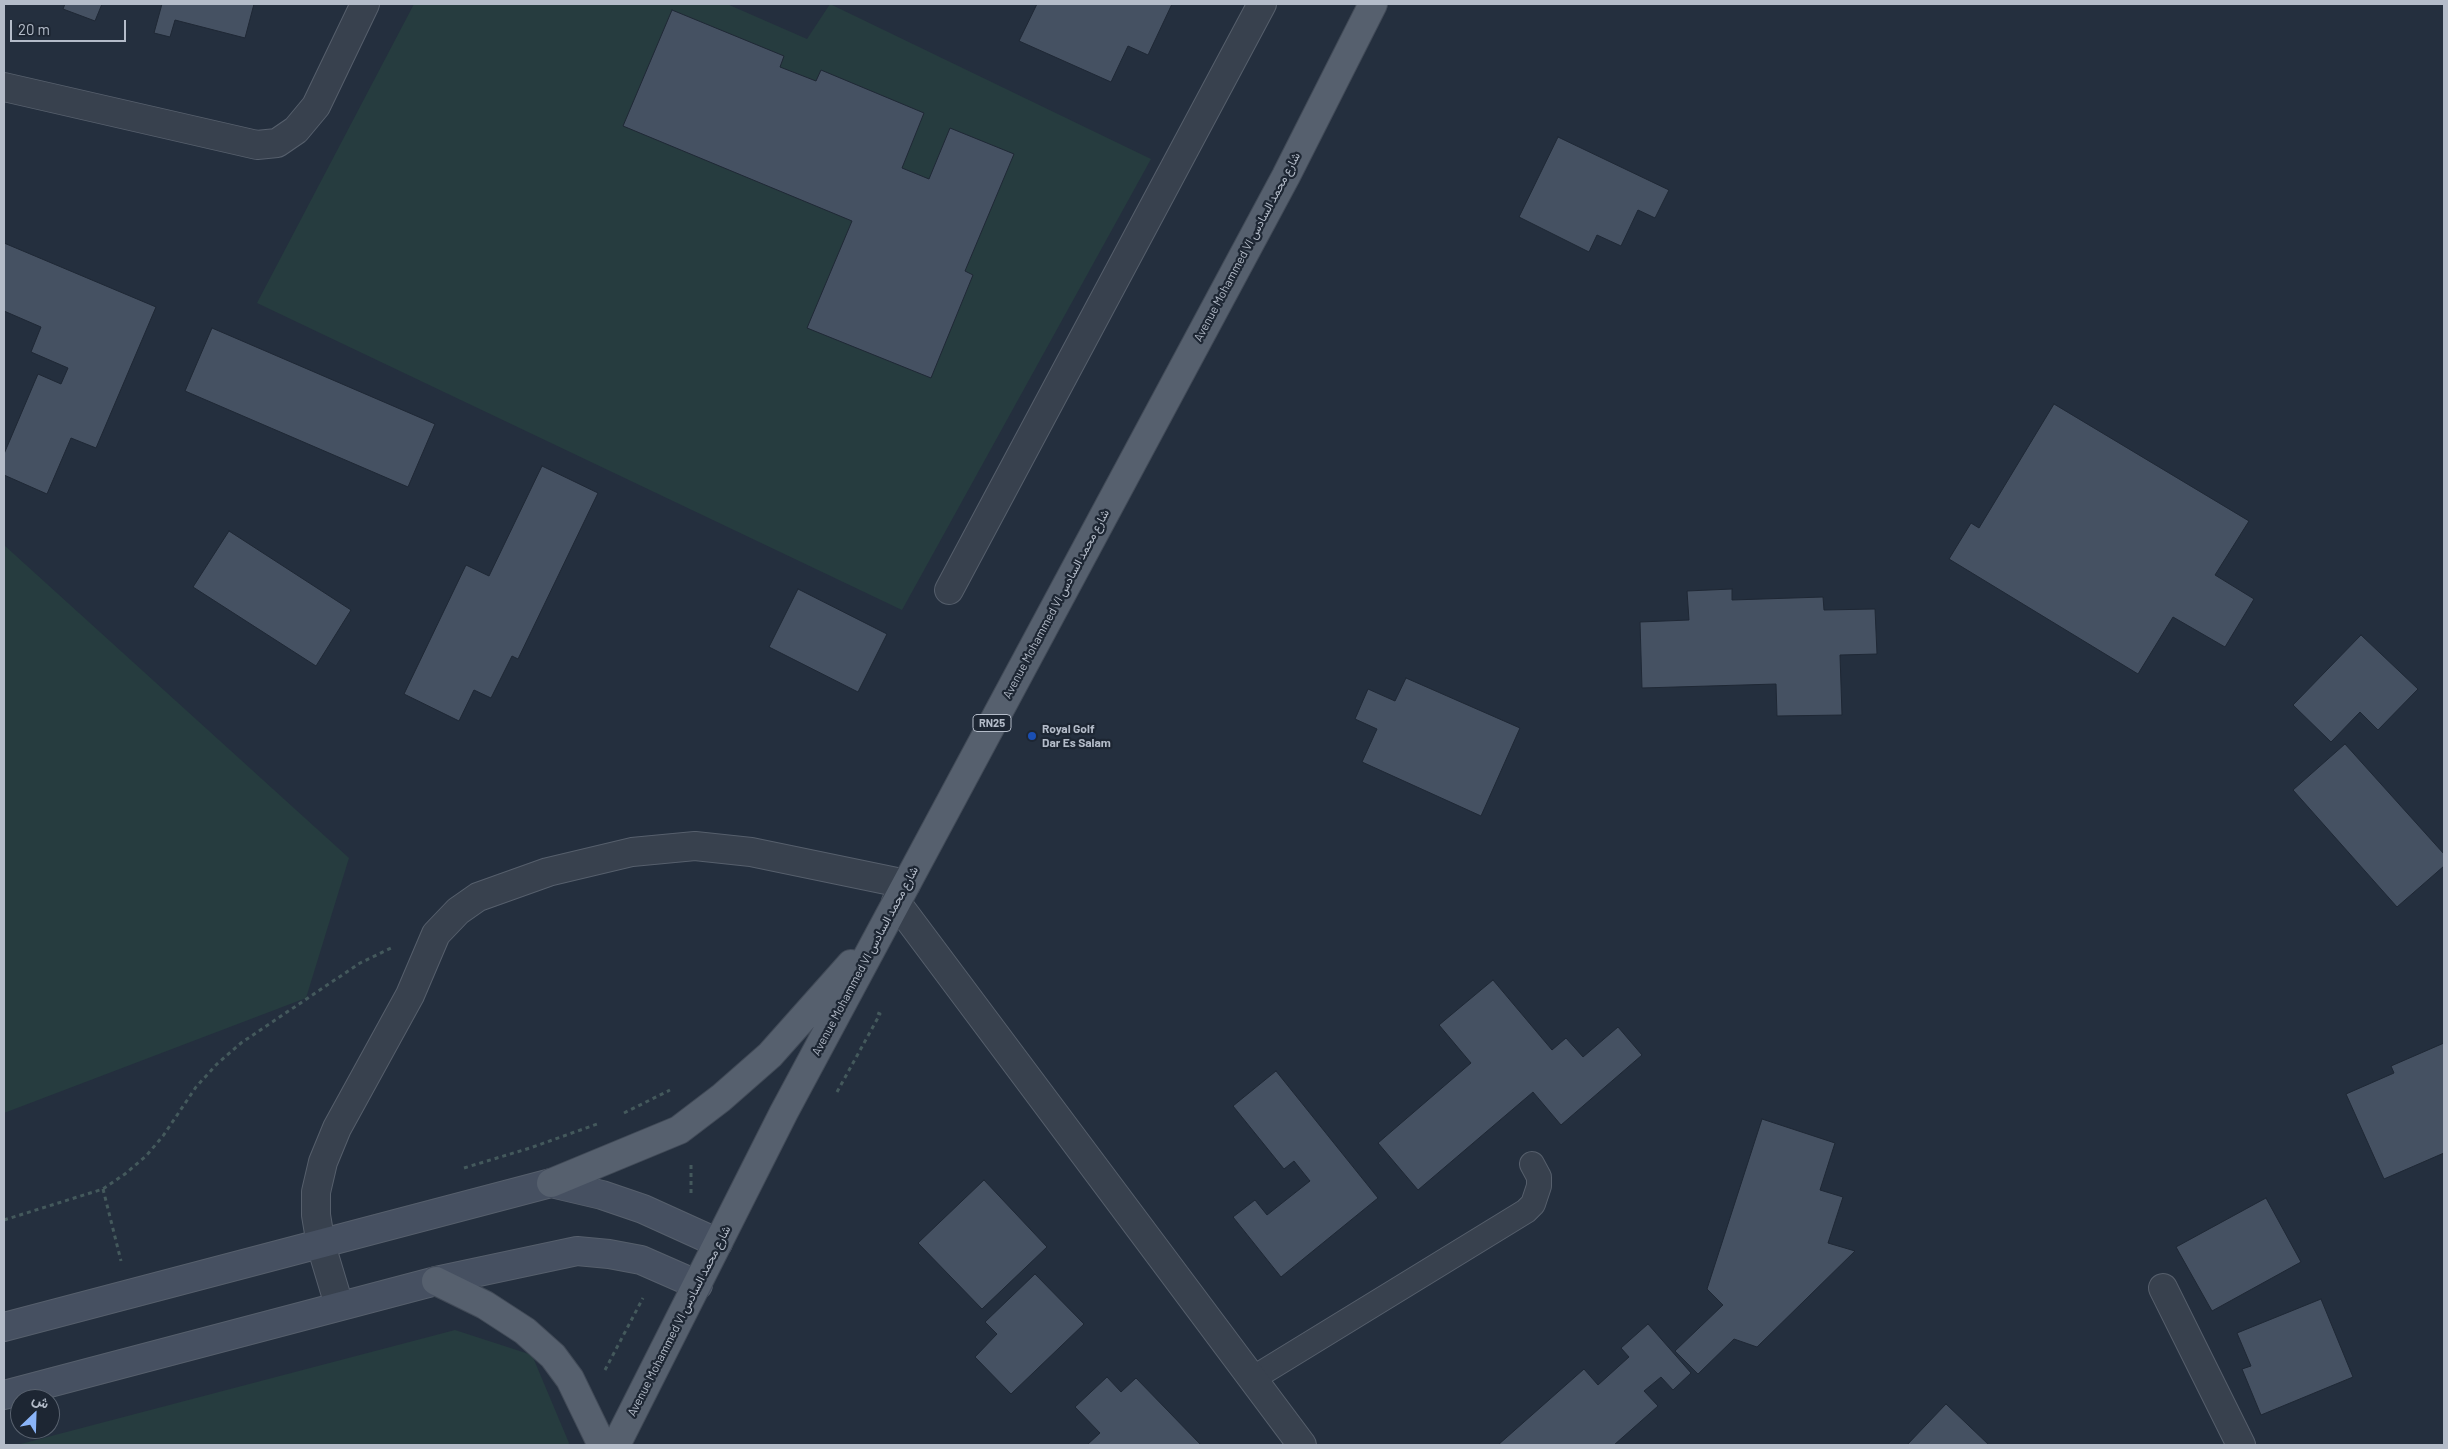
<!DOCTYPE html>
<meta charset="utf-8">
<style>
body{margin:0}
#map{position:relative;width:2448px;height:1449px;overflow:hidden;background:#242f3e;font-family:Barlow,Vazirmatn,sans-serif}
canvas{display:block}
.frame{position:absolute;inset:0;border:5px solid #b4bcc9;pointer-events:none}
.north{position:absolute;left:10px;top:1389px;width:50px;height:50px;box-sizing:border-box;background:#1d2633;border:1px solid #59626f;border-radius:50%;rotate:24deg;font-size:14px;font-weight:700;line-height:20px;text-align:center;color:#b4bcc9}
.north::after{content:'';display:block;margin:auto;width:18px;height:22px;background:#8ab4f8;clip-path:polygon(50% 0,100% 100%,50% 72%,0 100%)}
.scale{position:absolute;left:10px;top:20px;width:116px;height:22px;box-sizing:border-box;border:2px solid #b4bcc9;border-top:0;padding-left:6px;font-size:15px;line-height:18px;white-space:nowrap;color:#b4bcc9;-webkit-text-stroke:4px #1d2633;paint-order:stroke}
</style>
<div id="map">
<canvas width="2448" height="1449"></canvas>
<div class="frame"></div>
<div class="north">ش</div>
<div class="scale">20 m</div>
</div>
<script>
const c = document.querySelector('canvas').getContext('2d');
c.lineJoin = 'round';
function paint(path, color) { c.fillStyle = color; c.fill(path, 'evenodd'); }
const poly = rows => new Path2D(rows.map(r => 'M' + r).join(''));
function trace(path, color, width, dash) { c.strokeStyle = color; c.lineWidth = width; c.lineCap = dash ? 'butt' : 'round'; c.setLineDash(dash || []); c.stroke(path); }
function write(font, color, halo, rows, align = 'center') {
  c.font = font + ' Barlow,Vazirmatn,sans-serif'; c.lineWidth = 4.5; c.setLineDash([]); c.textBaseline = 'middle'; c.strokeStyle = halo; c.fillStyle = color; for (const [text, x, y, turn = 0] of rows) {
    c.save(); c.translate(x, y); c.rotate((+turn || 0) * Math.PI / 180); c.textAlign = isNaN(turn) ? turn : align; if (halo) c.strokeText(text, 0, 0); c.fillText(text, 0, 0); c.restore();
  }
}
paint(poly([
 [414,4,727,4,807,39,830,4,1151,159,902,610,257,303],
 [4,545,349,858,306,998,4,1113],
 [455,1330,532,1355,569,1443,568,1445,17,1445]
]), '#263c3f');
const building = poly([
 [65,4,102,4,95,21,63,9,65,4],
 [162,4,254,4,245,38,175,20,170,37,154,33,162,4],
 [1037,4,1172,4,1148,55,1128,46,1111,82,1019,41,1037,4],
 [672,10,784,56,780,67,816,81,821,70,924,113,902,168,929,179,950,128,1014,154,965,271,973,275,931,378,807,328,852,221,623,126,672,10],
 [1558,137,1669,190,1655,218,1638,210,1621,246,1597,235,1589,252,1519,217,1558,137],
 [4,243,156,307,96,448,71,438,47,494,4,475,4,454,38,374,61,384,68,368,31,352,41,327,4,311,4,243],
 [212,328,435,424,408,487,185,391,212,328],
 [2054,404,2249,521,2215,575,2254,599,2225,647,2173,617,2138,674,1949,559,1971,523,1979,528,2054,404],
 [542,466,598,493,518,659,512,656,491,698,474,690,459,721,404,694,466,565,489,576,542,466],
 [229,531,351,610,316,666,193,587,229,531],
 [798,589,887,634,858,692,769,647,798,589],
 [1732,589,1732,600,1823,597,1824,610,1875,609,1877,654,1840,655,1842,715,1777,716,1776,684,1642,688,1640,622,1689,620,1687,591,1732,589],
 [2361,635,2418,689,2378,730,2360,712,2331,742,2293,705,2361,635],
 [1406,678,1520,728,1481,816,1362,762,1377,729,1355,719,1368,689,1395,701,1406,678],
 [2345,744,2444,854,2444,866,2397,907,2293,790,2345,744],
 [1493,980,1552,1050,1566,1038,1583,1057,1618,1027,1642,1055,1561,1125,1533,1092,1418,1190,1378,1143,1471,1063,1439,1025,1493,980],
 [2444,1043,2444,1153,2384,1179,2346,1094,2394,1073,2391,1066,2444,1043],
 [1276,1071,1378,1198,1281,1277,1233,1217,1255,1200,1267,1215,1310,1181,1294,1161,1284,1169,1233,1106,1276,1071],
 [1762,1119,1835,1143,1820,1190,1843,1197,1828,1243,1855,1251,1757,1347,1734,1339,1698,1374,1675,1351,1723,1305,1707,1289,1762,1119],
 [984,1180,1047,1247,982,1309,918,1243,984,1180],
 [2266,1198,2301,1262,2212,1311,2176,1247,2266,1198],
 [1035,1274,1084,1324,1011,1394,975,1357,997,1334,985,1322,1035,1274],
 [2321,1299,2353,1377,2261,1415,2242,1369,2251,1366,2237,1333,2321,1299],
 [1648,1324,1691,1373,1673,1390,1661,1377,1644,1391,1658,1406,1614,1445,1498,1445,1584,1369,1598,1385,1629,1357,1621,1348,1648,1324],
 [1107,1377,1121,1392,1136,1378,1201,1445,1087,1445,1100,1433,1075,1407,1107,1377],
 [1946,1404,1989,1445,1907,1445,1946,1404]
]);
paint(building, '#455162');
trace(building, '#1f2835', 1);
const lane = poly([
 [1252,1379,1526,1211,1533,1204,1539,1186,1539,1177,1532,1164]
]);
const street = poly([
 [4,87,257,145,277,143,296,130,316,106,365,4],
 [949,590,1262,4],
 [896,902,1302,1445],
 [2163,1288,2241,1445],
 [339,1305,321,1245,316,1215,316,1192,323,1162,337,1128,410,995,436,934,458,911,478,897,548,872,632,852,695,846,751,852,906,884]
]);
const secondary = poly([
 [4,1327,551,1183,602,1195,643,1209,718,1243],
 [4,1395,436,1281,577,1251,609,1254,641,1260,698,1285]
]);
const primary = poly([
 [551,1183,679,1130,721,1098,770,1055,851,964],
 [436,1281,485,1305,525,1331,553,1356,570,1379,602,1445],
 [616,1445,784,1112,1286,176,1373,4]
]);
trace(lane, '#565f6c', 26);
trace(street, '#565f6c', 30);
trace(secondary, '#565f6c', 30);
trace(primary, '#414a57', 30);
trace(poly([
 [837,1092,880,1014,875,1012],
 [624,1113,670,1090],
 [464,1168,530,1148,600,1123],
 [103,1189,121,1261],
 [691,1193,691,1162],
 [4,1220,103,1189,125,1174,146,1156,163,1136,196,1087,217,1064,241,1043,360,963,393,947],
 [605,1370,643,1298]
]), '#44595c', 3, [4, 4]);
trace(lane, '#38414e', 24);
trace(street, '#38414e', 28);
trace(secondary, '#465061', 28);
trace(primary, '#56606e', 28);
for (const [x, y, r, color] of [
 [1032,736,5,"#1a4fb4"]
]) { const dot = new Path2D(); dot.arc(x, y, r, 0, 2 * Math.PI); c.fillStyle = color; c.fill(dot); trace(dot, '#1d2633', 2); }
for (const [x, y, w] of [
 [992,723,38]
]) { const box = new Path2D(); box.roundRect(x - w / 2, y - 8.5, w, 17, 4); c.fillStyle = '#1d2633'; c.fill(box); trace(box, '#b4bcc9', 1); }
write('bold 11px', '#b4bcc9', null, [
 ["RN25",992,723]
]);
write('12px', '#b4bcc9', '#1d2633', [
 ["Avenue Mohammed VI شارع محمد السادس",1247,247,-62],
 ["Avenue Mohammed VI شارع محمد السادس",1056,604,-62],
 ["Avenue Mohammed VI شارع محمد السادس",865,961,-62],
 ["Avenue Mohammed VI شارع محمد السادس",679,1321,-63]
]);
write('bold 12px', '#b4bcc9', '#1d2633', [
 ["Royal Golf",1042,729],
 ["Dar Es Salam",1042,743]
], 'left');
</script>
